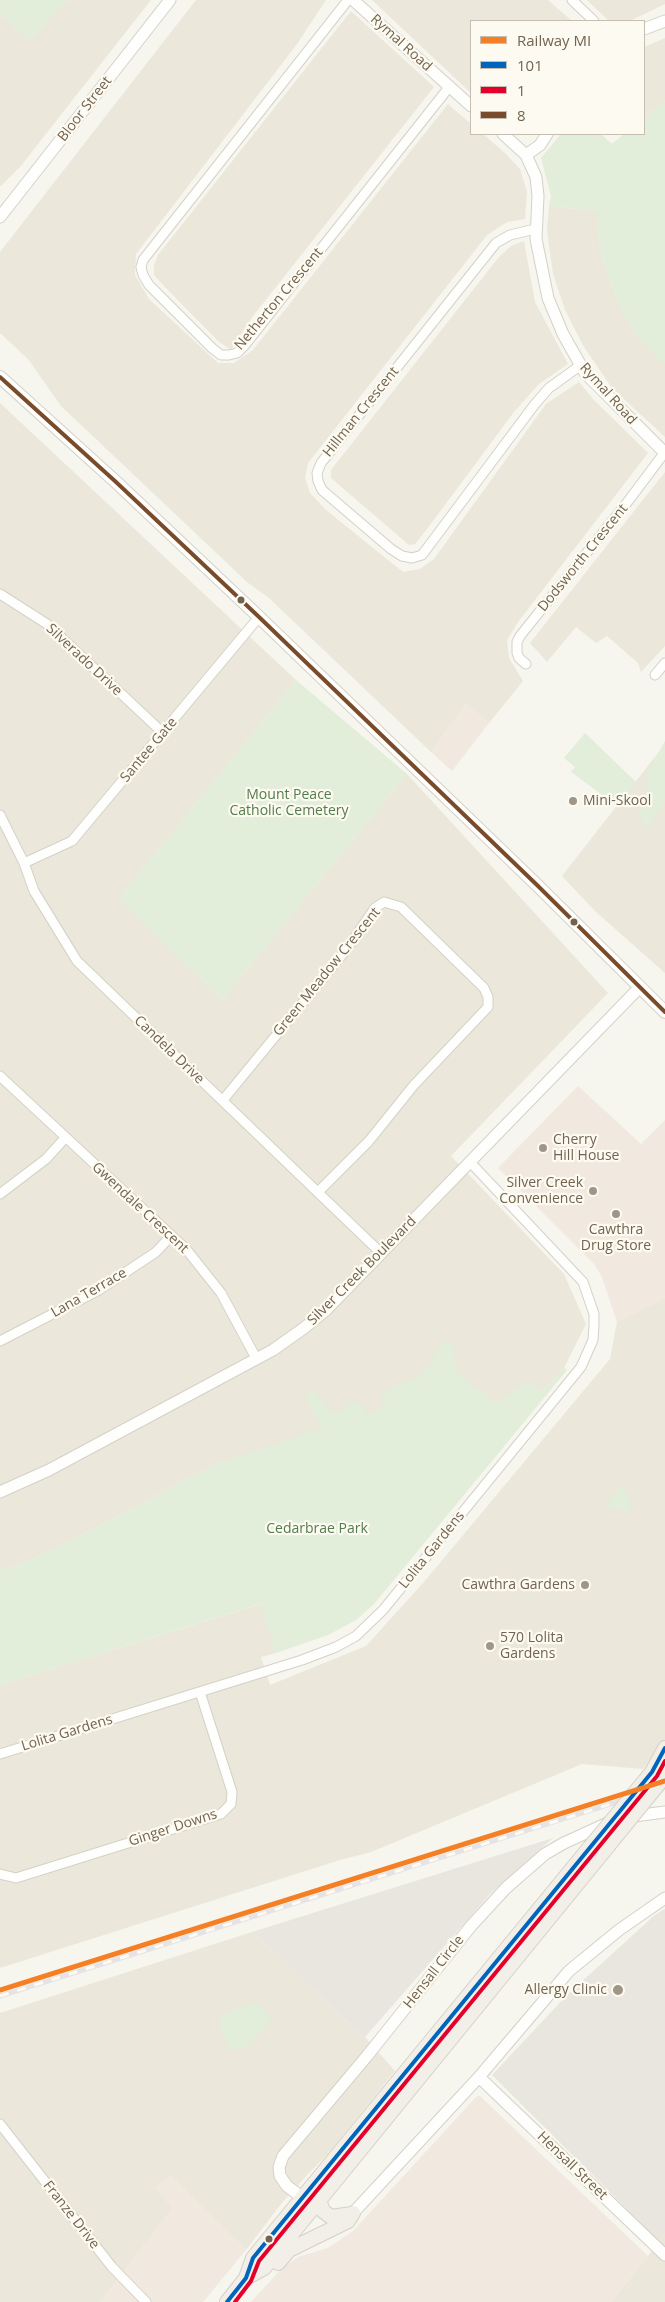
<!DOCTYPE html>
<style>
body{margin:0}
#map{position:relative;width:665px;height:2302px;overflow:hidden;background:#f6f5ee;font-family:"Open Sans",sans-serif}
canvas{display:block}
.legend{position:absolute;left:470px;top:20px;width:175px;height:115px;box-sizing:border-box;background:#fdfbf1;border:1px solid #c5beb1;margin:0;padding:6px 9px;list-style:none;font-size:15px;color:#726351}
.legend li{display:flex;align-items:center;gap:10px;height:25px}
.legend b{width:25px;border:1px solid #c5beb1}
</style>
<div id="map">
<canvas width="665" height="2302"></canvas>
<ul class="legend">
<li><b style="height:6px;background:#f57f25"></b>Railway MI</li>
<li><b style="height:6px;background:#0065bd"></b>101</li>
<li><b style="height:6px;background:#e4002b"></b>1</li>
<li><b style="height:6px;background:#7a4b2a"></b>8</li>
</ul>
</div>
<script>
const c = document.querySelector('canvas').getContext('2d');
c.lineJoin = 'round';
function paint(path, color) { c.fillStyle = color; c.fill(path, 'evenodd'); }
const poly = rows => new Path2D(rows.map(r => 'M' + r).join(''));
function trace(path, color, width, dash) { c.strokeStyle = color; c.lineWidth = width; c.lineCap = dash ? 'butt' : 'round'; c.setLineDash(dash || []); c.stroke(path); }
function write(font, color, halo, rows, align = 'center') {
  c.font = font + ' "Open Sans",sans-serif'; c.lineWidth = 4.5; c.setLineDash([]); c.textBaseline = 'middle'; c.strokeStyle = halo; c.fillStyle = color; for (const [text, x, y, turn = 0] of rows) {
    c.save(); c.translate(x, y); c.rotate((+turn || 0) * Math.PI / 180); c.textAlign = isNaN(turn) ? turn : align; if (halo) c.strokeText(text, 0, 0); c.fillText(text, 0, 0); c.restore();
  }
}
paint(poly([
 [68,0,151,0,20,167,0,187,0,13,29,40],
 [196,0,326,0,297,44,136,254,135,275,149,299,218,363,234,363,253,350,448,104,471,124,471,134,483,134,506,154,520,169,527,191,525,219,507,222,487,235,308,463,305,478,310,493,326,510,403,572,420,569,434,559,546,404,579,382,593,399,648,453,518,622,507,640,509,658,523,681,489,723,466,704,431,752,269,598,247,582,61,406,28,359,0,333,0,252],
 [372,0,548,0,572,21,471,21,471,93],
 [587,0,665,0,665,4,630,21,609,21],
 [351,11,434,87,253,316,231,350,218,341,164,286,154,275,154,266,158,255],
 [665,38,665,101,644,118,644,47],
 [549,206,598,211,598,233,602,256,612,287,623,313,637,335,665,365,665,437,612,388,584,347,565,310,553,274,547,231],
 [524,241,535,302,568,364,539,384,514,412,427,529,415,544,409,545,331,478,331,470,499,257,511,246],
 [0,403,296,680,119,898,222,1000,407,774,608,993,451,1156,564,1274,586,1324,564,1368,544,1389,516,1400,494,1403,442,1390,214,1465,57,1548,12,1567,0,1569],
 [665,472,665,646,641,672,638,663,607,636,596,643,576,627,547,662,530,643],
 [665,744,665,973,595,911,562,876],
 [665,1298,665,1741,643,1769,582,1764,371,1852,340,1860,0,1968,0,1685,261,1604,276,1653,261,1657,270,1685,366,1646,424,1582,610,1359,617,1322],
 [252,1932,365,2037,395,2071,327,2155,308,2174,281,2204,246,2250,170,2175,172,2209,100,2302,0,2302,0,2013],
 [665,2233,665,2302,611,2302,648,2256]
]), '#ebe7da');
paint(poly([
 [466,704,489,723,452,771,431,752],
 [578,1086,641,1144,665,1120,665,1298,617,1322,602,1277,594,1264,498,1168],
 [477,2096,480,2096,648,2256,611,2302,251,2302,284,2266,301,2256,328,2248,353,2231],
 [170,2175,246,2250,203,2302,100,2302,172,2209,155,2188]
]), '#f1e8df');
paint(poly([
 [553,1838,491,1893,365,2037,252,1932],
 [665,1909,665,2233,659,2241,492,2075,568,1994,655,1915]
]), '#e8e6df');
paint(poly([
 [0,0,68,0,29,40,0,13],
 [665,101,665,366,637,335,623,313,612,287,602,256,598,233,598,211,549,206,551,196,541,158,561,134,601,134,612,144,624,134,644,134,644,118],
 [296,680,407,774,222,1000,119,898],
 [585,733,636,782,617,806,571,772,575,767,564,758],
 [665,741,665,804,645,830,636,803,646,794,648,787,646,774],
 [447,1339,454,1347,456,1368,474,1388,480,1388,494,1403,498,1402,526,1381,536,1387,536,1392,544,1389,564,1368,567,1370,374,1604,356,1620,328,1635,276,1653,260,1604,0,1685,0,1569,12,1567,57,1548,214,1465,300,1436,299,1434,322,1429,304,1395,312,1389,335,1414,356,1400,368,1414,386,1408,379,1396,394,1386,415,1378,435,1360,431,1357],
 [620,1488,625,1488,632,1507,628,1512,604,1506],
 [257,2002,272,2019,244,2050,228,2049,218,2022,222,2014]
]), '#e2edda');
const minor = poly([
 [348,0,143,260,141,267,143,275,149,285,212,348,221,355,229,355,237,353,244,346,450,86],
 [572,0,594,21],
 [535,229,510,235,496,243,321,463,317,473,318,481,322,490,391,549,402,556,412,558,422,555,535,404,549,388,581,365],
 [0,594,47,624,163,733],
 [526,664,519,658,517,653,517,642,520,636,629,500,665,452],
 [655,675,665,663],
 [0,815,24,863,34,891,77,961,381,1253],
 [24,863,72,841,259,617],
 [0,1076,186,1249,221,1293,256,1358],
 [223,1100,346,950,375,908,384,902,401,907,484,988,488,997,488,1007,414,1085,369,1141,318,1192],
 [0,1194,46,1159,65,1138],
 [0,1341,99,1290,156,1252,171,1236],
 [0,1754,302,1660,336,1647,356,1636,383,1610,581,1367,593,1340,594,1325,594,1314,583,1282,470,1162],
 [0,1874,16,1878,221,1814,231,1804,232,1792,200,1692],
 [0,2124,112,2267,146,2302]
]);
const tertiary = poly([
 [353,0,471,106],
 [644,29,665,21],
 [503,134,526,155,536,177,538,196,536,239,548,298,563,334,585,373,665,453],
 [526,155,540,145,547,134],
 [0,217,170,0],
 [0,1492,49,1470,273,1350,304,1328,326,1310,639,988],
 [627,1817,665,1812],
 [479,2077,665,2255],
 [303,2198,287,2186,280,2176,279,2167,283,2156,367,2056,471,1926,506,1888,545,1854,564,1843,610,1822],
 [353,2213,479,2077,569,1971,619,1930,665,1898]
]);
const secondary = poly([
 [0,377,116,482,259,617,538,886,665,1012]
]);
const primary = poly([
 [652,1772,665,1748],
 [321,2197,320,2203,323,2211,331,2217,352,2214],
 [278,2263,289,2250,348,2221,353,2213],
 [246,2278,264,2268,608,1846],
 [227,2302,246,2278,253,2258,590,1847]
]);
trace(minor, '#d4d1c9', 11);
trace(tertiary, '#d4d1c9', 13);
trace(secondary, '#d4d1c9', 14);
trace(primary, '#d5d0c9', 16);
trace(minor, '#fefefc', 9);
trace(tertiary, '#fefefc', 11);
trace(secondary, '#fefefc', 12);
trace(primary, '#f1efe8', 14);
const rail = poly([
 [0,1996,665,1787]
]);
trace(rail, '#e6e3e6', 5);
trace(rail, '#fdfbf1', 3, [9]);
const primaryBridge = poly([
 [608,1846,665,1776],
 [590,1847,652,1772]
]);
trace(primaryBridge, '#d5d0c9', 16, []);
trace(primaryBridge, '#f1efe8', 14);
trace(poly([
 [227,2302,246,2278,253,2258,652,1772,665,1748]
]), '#0065bd', 4);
trace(poly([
 [235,2302,251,2281,259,2261,657,1776,665,1761]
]), '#e4002b', 4);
trace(poly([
 [0,377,116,482,259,617,538,886,665,1012]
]), '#7a4b2a', 4);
trace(poly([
 [0,1990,665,1781]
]), '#f57f25', 5);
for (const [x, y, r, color] of [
 [241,600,4.5,"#726351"],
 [573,801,5,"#a09688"],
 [574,922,4.5,"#726351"],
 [543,1148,5,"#a09688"],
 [593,1191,5,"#a09688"],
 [616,1214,5,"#a09688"],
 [585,1585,5,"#a09688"],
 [490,1646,5,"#a09688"],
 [618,1990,6,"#a09688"],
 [269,2239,4.5,"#726351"]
]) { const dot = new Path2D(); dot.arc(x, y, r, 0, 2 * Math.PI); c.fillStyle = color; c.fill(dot); trace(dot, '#fdfbf1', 2); }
write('14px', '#726351', '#fdfbf1', [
 ["Rymal Road",401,43,42],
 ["Bloor Street",85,109,-52],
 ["Netherton Crescent",279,299,-50],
 ["Rymal Road",608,394,48],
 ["Hillman Crescent",361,412,-51],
 ["Dodsworth Crescent",583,558,-51],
 ["Silverado Drive",84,660,43],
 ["Santee Gate",149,750,-50],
 ["Green Meadow Crescent",327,972,-51],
 ["Candela Drive",169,1050,44],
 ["Gwendale Crescent",140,1208,43],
 ["Silver Creek Boulevard",362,1271,-45],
 ["Lana Terrace",89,1293,-30],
 ["Lolita Gardens",432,1550,-51],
 ["Lolita Gardens",67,1733,-17],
 ["Ginger Downs",173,1828,-18],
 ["Hensall Circle",434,1972,-52],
 ["Hensall Street",572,2166,44],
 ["Franze Drive",71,2215,52]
]);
write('14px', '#537c4d', '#fdfbf1', [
 ["Mount Peace",289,795],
 ["Catholic Cemetery",289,811],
 ["Cedarbrae Park",317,1529]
]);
write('14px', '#726351', '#fdfbf1', [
 ["Mini-Skool",583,801],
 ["Cherry",553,1140],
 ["Hill House",553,1156],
 ["Silver Creek",583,1183,"right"],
 ["Convenience",583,1199,"right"],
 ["Cawthra",616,1230,"center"],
 ["Drug Store",616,1246,"center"],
 ["Cawthra Gardens",575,1585,"right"],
 ["570 Lolita",500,1638],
 ["Gardens",500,1654],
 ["Allergy Clinic",607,1990,"right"]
], 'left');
</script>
